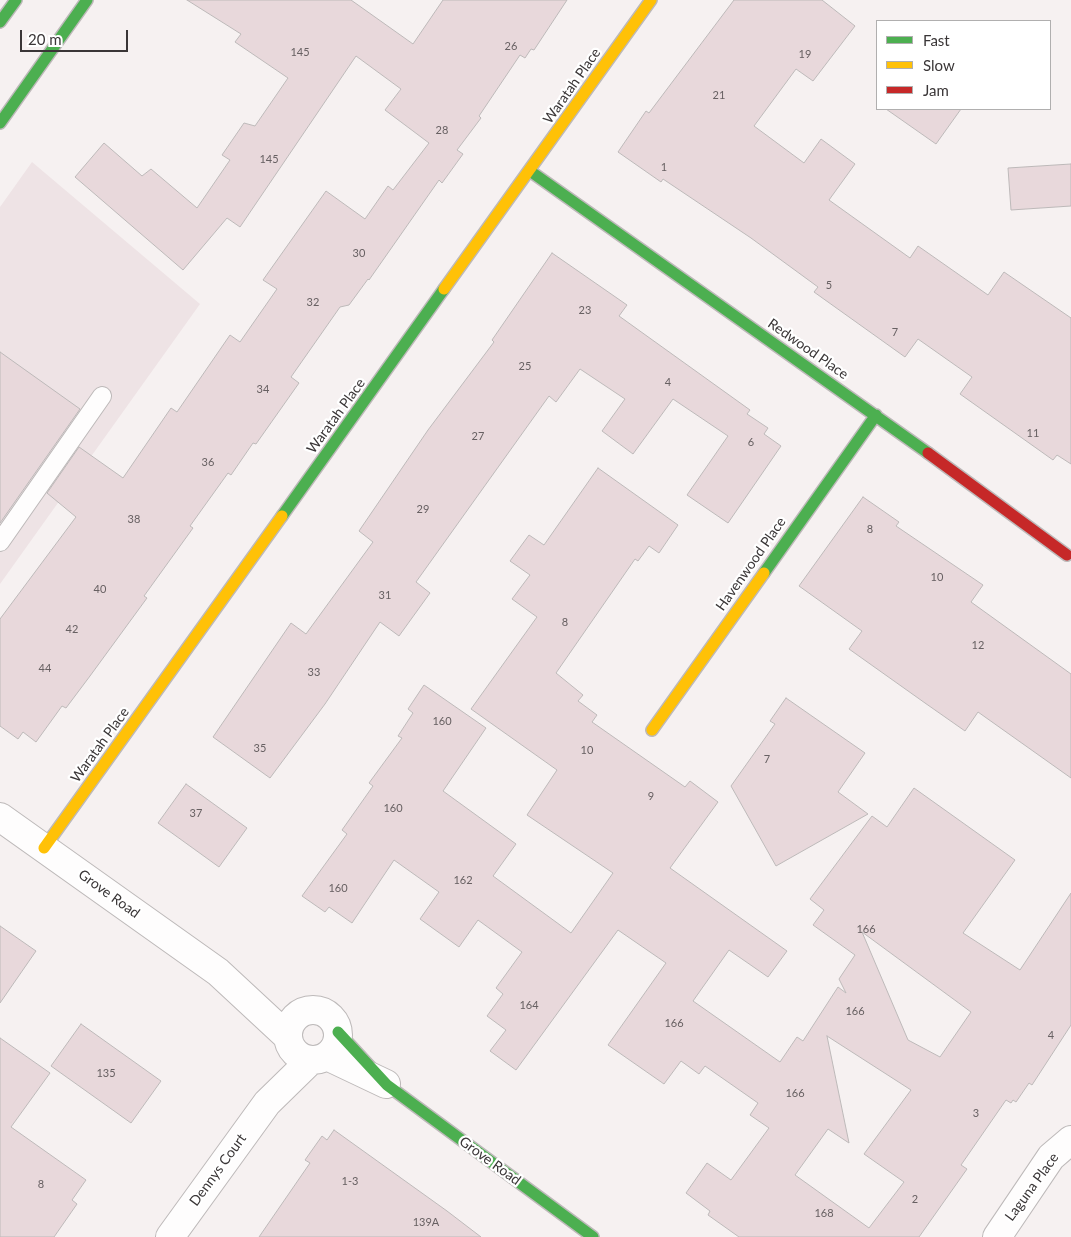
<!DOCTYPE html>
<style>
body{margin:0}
#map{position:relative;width:1071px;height:1237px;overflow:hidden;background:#f6f1f1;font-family:Lato,sans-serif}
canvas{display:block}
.legend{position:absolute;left:876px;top:20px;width:175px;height:90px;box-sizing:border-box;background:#fff;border:1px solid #b0afaf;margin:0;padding:6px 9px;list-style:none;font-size:15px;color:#3a3637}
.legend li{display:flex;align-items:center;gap:10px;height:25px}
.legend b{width:25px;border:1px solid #b0afaf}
.scale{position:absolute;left:20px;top:30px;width:108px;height:22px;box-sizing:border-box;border:2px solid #3a3637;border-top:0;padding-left:6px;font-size:15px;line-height:18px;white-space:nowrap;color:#3a3637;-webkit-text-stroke:4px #fff;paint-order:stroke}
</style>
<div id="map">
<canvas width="1071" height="1237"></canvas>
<ul class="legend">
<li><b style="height:6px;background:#4caf50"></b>Fast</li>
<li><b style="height:6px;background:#ffc107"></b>Slow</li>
<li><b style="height:6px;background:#c62828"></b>Jam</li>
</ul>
<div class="scale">20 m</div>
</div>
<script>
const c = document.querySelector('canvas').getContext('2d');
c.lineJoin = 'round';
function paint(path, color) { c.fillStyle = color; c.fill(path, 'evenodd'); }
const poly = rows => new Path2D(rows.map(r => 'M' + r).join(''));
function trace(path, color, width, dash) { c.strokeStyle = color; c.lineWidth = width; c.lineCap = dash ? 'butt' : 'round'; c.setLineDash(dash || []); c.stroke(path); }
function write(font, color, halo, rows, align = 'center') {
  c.font = font + ' Lato,sans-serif'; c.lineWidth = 4.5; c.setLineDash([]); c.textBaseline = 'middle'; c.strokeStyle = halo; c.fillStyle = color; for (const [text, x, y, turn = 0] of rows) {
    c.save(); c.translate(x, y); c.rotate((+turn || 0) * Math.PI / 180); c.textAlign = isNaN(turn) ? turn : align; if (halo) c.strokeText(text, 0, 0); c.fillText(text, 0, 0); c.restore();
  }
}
paint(poly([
 [32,162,200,304,0,584,0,207]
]), '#eee3e5');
const building = poly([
 [187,0,351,0,413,44,443,0,567,0,534,50,531,49,525,58,520,55,479,116,481,118,457,150,463,154,442,183,439,180,369,280,368,279,349,305,340,307,291,377,299,383,256,444,253,443,231,475,228,473,190,526,193,528,144,596,147,598,90,676,66,708,62,706,36,742,23,732,18,739,0,726,0,619,76,517,47,493,79,447,123,478,171,408,177,412,230,335,240,342,277,289,263,280,326,191,365,219,388,186,393,190,429,143,385,110,401,89,356,56,240,227,227,218,183,270,75,177,104,143,142,176,151,169,197,208,230,160,222,155,244,123,255,126,288,78,235,42,241,34,187,0],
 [734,0,822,0,855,26,813,81,796,69,754,126,804,163,821,139,855,164,829,200,910,258,918,246,988,295,1004,272,1071,318,1071,464,1057,455,1053,460,960,394,972,377,918,339,905,357,814,292,818,287,751,238,663,179,661,182,618,152,646,111,649,113,734,0],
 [886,109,961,109,936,144,886,109],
 [1071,164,1071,206,1011,210,1008,168,1071,164],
 [552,253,627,305,619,316,750,410,747,414,768,428,764,434,781,446,728,523,687,495,728,436,673,399,633,454,602,431,625,399,580,369,556,402,549,396,416,582,430,593,399,636,380,622,325,704,270,778,213,737,291,623,306,634,373,542,359,531,428,430,494,342,492,340,552,253],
 [0,352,80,409,0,523,0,352],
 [598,468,678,525,659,553,649,546,638,561,635,559,556,673,583,695,578,701,597,715,592,722,685,787,690,781,718,802,670,868,787,951,768,977,729,950,693,1001,780,1062,797,1037,803,1041,838,987,846,993,839,979,855,955,813,925,824,910,810,899,872,816,887,827,914,788,1015,860,963,933,1020,970,1071,893,1071,1025,1032,1085,1029,1083,1016,1102,1013,1100,1011,1103,1006,1100,961,1165,967,1169,919,1237,739,1237,708,1215,710,1211,686,1193,707,1163,731,1180,769,1128,750,1115,758,1103,705,1066,699,1074,681,1061,664,1084,608,1045,666,963,618,930,516,1070,490,1051,506,1030,487,1016,503,994,496,988,522,952,478,920,459,947,420,919,439,892,394,860,352,923,329,907,325,912,302,896,347,834,342,830,373,786,369,783,402,738,398,736,413,713,408,709,424,685,486,728,443,791,516,844,493,876,571,933,613,873,527,815,557,770,471,709,537,617,512,599,530,575,510,561,529,535,544,545,598,468],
 [862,932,971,1012,940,1057,908,1040,862,932],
 [827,1036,911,1090,864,1154,904,1182,869,1228,795,1175,828,1129,849,1143,827,1036],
 [863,497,899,522,896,526,983,585,971,602,1071,674,1071,778,978,712,965,731,925,703,849,649,862,631,799,586,863,497],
 [786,698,865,753,838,792,868,814,776,866,731,786,775,724,770,721,786,698],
 [186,784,247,828,219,867,158,823,186,784],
 [0,926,36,951,0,1003,0,926],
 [81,1024,161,1081,131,1123,51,1066,81,1024],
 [0,1038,50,1073,11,1127,86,1180,72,1200,77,1204,54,1237,0,1237,0,1038],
 [334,1130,447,1211,481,1237,259,1237,310,1163,305,1160,322,1136,327,1140,334,1130]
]);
paint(building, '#e8d8db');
trace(building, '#bdb9b9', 1);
const lane = poly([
 [0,542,102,396]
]);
const street = poly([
 [0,817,218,972,288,1037],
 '288 1035a25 25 0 1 1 50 0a25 25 0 1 1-50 0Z',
 [327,1056,386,1084],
 [170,1237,267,1103,311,1060],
 [997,1237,1051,1157,1071,1140]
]);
const fast = poly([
 [0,22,16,0],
 [0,123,87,0],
 [530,171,928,453],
 [282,516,444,289],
 [764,573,876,415],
 [338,1032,387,1085,593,1237]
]);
const slow = poly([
 [444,289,651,0],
 [652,730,764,573],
 [44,848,282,516]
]);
const jam = poly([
 [928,453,1067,555]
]);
trace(lane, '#bdb9b9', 20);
trace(street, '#bdb9b9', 30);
trace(fast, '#bdb9b9', 14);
trace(slow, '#bdb9b9', 14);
trace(jam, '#bdb9b9', 14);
trace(lane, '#fefdfd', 18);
trace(street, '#fefdfd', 28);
trace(fast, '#4caf50', 11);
trace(slow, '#ffc107', 11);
trace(jam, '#c62828', 11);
write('11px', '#676062', null, [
 ["26",511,46],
 ["145",300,52],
 ["19",805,54],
 ["21",719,95],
 ["28",442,130],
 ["145",269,159],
 ["1",664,167],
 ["30",359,253],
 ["5",829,285],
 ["32",313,302],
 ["23",585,310],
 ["7",895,332],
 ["25",525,366],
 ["4",668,382],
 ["34",263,389],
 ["11",1033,433],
 ["27",478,436],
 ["6",751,442],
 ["36",208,462],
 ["29",423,509],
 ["38",134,519],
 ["8",870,529],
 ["10",937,577],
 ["40",100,589],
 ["31",385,595],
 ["8",565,622],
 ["42",72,629],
 ["12",978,645],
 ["44",45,668],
 ["33",314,672],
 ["160",442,721],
 ["35",260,748],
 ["10",587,750],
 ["7",767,759],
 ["9",651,796],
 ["160",393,808],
 ["37",196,813],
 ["162",463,880],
 ["160",338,888],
 ["166",866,929],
 ["164",529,1005],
 ["166",855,1011],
 ["166",674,1023],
 ["4",1051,1035],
 ["135",106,1073],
 ["166",795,1093],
 ["3",976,1113],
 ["1-3",350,1181],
 ["8",41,1184],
 ["2",915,1199],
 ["168",824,1213],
 ["139A",426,1222]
]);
write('14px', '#3a3637', '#fff', [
 ["Waratah Place",572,86,-55],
 ["Redwood Place",808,349,35],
 ["Waratah Place",336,416,-54],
 ["Havenwood Place",751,564,-55],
 ["Waratah Place",100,745,-54],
 ["Grove Road",109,894,36],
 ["Grove Road",490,1161,36],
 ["Dennys Court",218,1170,-54],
 ["Laguna Place",1032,1187,-54]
]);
</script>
